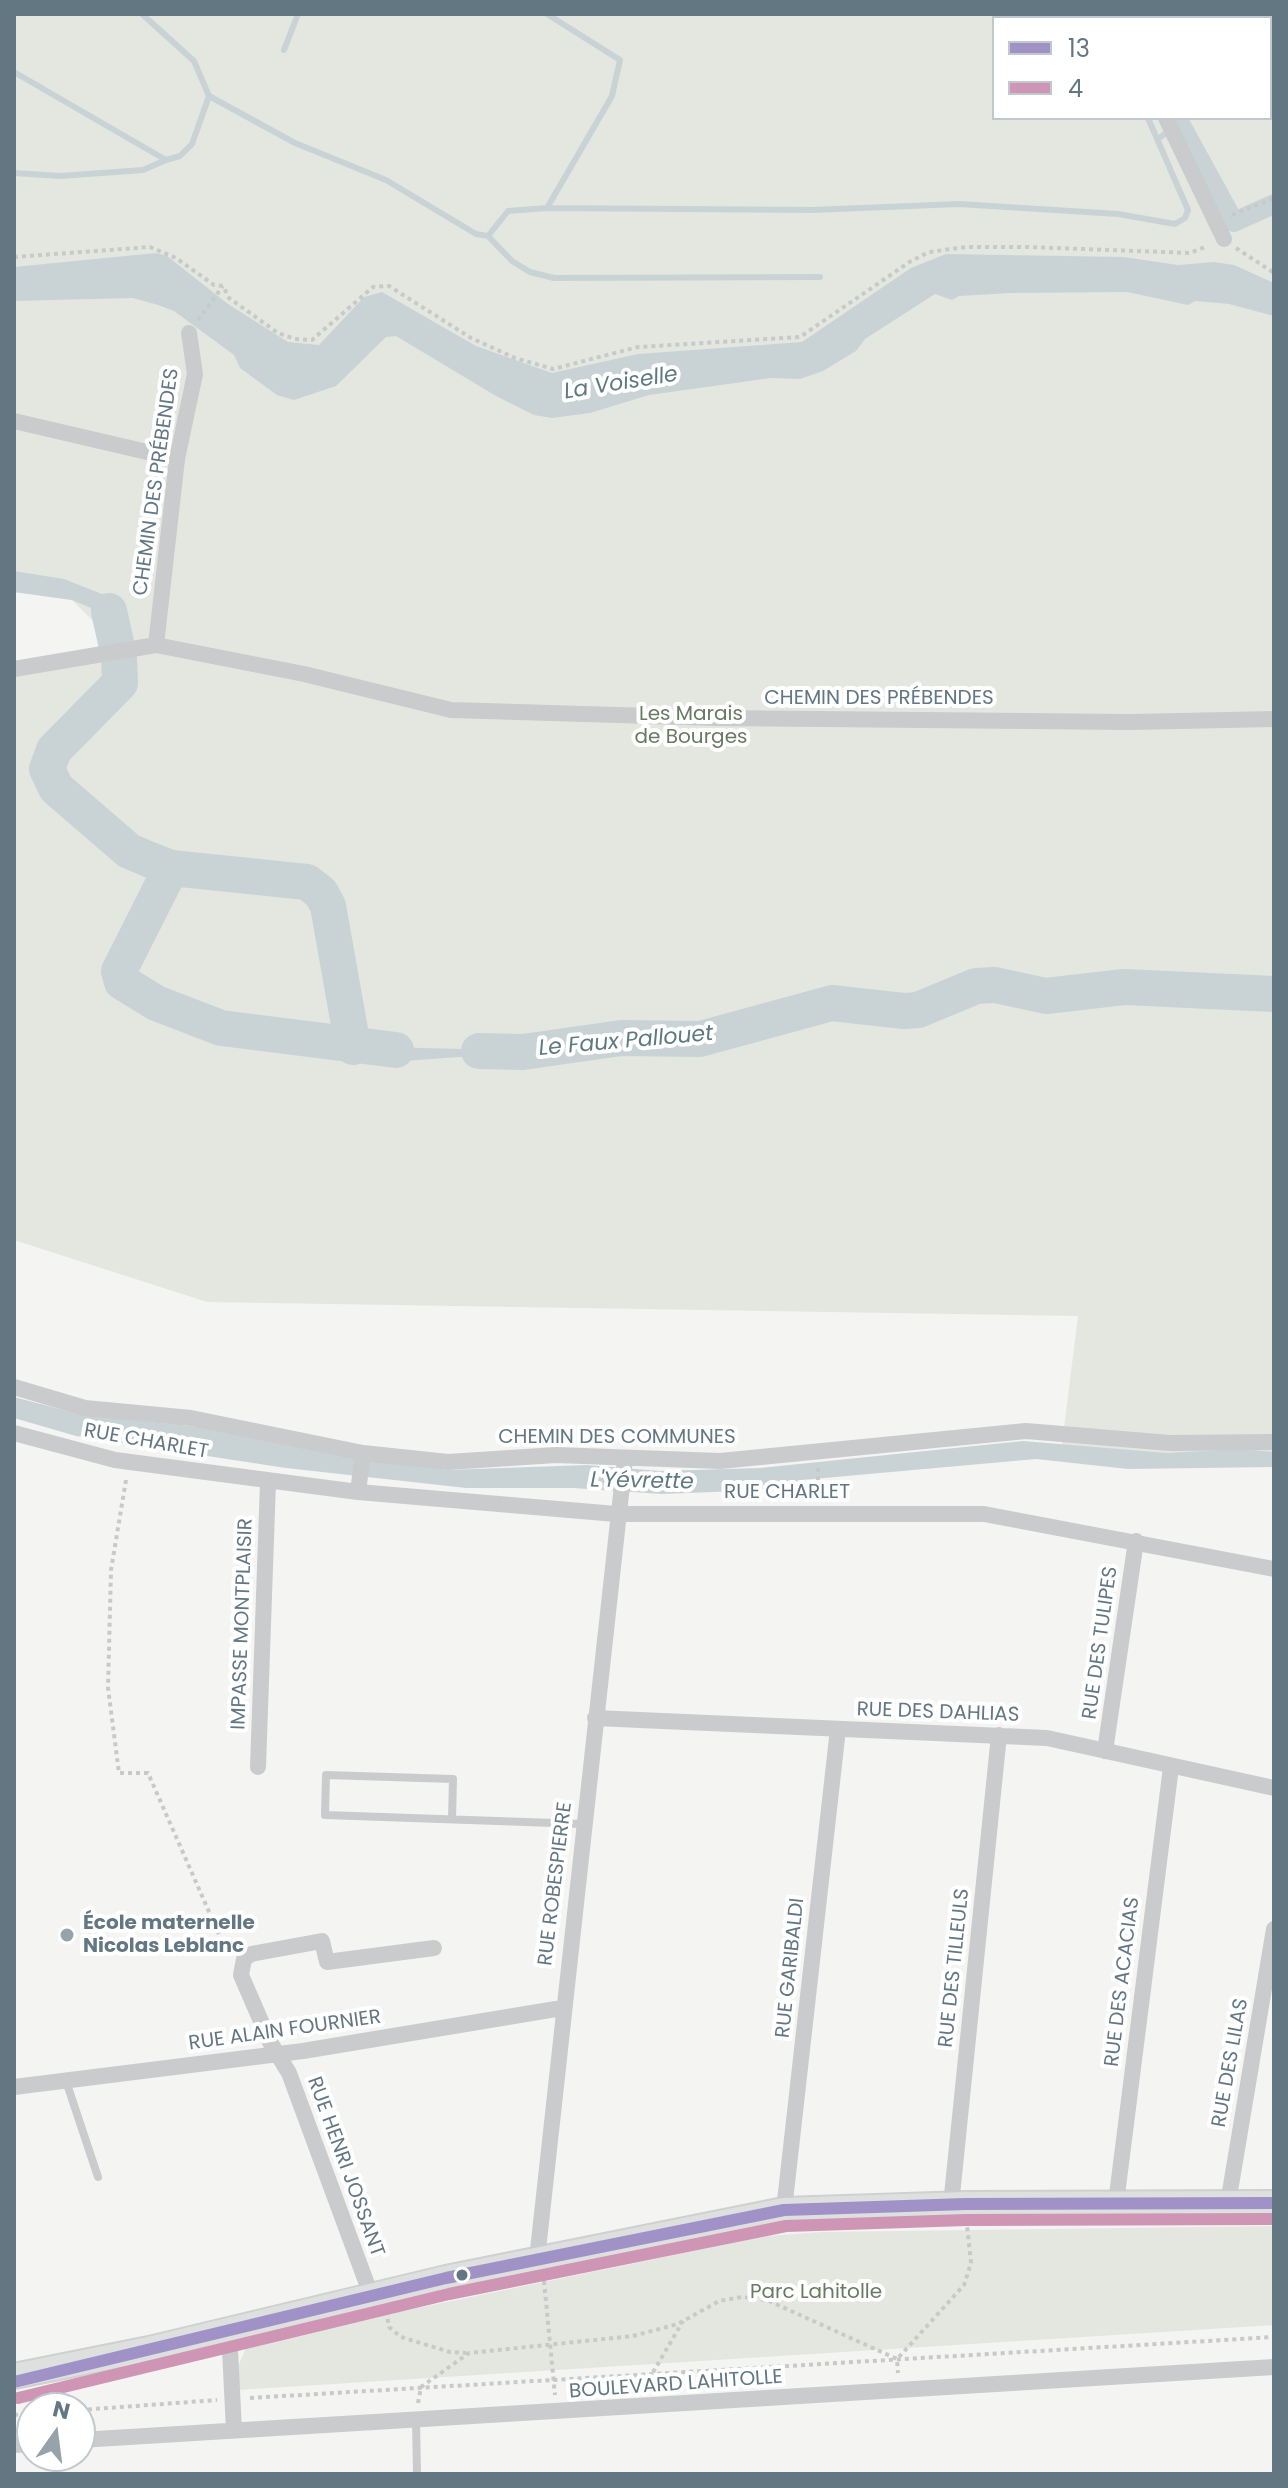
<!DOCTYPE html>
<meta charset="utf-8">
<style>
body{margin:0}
#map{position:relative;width:1288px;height:2488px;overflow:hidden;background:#f4f4f2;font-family:Poppins,sans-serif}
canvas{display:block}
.frame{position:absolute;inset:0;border:16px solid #637783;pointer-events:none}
.legend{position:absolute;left:992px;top:16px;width:280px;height:104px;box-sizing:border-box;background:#fff;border:2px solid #c1c9cd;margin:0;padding:10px 14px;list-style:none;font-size:24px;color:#637783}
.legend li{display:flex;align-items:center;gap:16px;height:40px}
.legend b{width:40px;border:2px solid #c1c9cd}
.north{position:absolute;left:16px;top:2392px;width:80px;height:80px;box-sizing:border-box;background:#fff;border:2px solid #c1c9cd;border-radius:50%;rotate:14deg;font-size:22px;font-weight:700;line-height:32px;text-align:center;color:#637783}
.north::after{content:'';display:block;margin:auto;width:28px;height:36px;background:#96a3aa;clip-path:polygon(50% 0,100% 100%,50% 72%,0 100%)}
</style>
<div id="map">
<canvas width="1288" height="2488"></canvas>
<div class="frame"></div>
<ul class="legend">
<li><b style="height:10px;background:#a092c6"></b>13</li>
<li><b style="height:10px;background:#cf95b4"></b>4</li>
</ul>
<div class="north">N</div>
</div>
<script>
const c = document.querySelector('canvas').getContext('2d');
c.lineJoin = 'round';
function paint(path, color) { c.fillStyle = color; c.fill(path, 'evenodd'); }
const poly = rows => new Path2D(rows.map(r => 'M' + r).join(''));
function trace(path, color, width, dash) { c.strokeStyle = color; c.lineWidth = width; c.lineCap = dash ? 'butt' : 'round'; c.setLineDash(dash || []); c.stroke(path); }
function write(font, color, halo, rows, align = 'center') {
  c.font = font + ' Poppins,sans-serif'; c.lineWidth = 8; c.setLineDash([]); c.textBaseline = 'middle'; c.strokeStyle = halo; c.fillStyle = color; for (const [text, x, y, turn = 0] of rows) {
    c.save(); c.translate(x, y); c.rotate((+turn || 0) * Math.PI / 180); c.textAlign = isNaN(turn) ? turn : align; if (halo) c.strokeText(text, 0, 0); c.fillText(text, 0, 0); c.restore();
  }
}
paint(poly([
 [14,14,1274,14,1274,1459,1072,1455,1062,1444,1078,1316,207,1302,14,1240,14,669,111,653,108,636,72,600,14,592],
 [994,18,1270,18,1270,118,994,118],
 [1274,2226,1274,2325,238,2390,238,2366,247,2346,263,2340,766,2236,822,2232]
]), '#e4e7e0');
paint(poly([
 [156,253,167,256,228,304,288,342,319,345,364,297,382,292,476,346,552,373,638,354,802,342,911,268,946,254,1124,257,1178,265,1214,262,1234,265,1274,283,1274,316,1229,304,1195,301,1188,305,1127,292,1011,293,959,296,952,300,935,294,865,339,856,351,823,371,800,379,771,378,649,395,590,413,552,418,534,415,496,396,396,336,386,337,336,386,294,400,277,395,240,368,234,355,174,311,158,305,133,298,14,301,14,267],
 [14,571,64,579,112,598,131,649,111,653,106,624,91,608,72,600,14,592],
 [52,786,125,850,171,870,115,978,154,1004,214,1028,345,1046,541,1051,620,1038,711,1039,824,1003,911,1012,985,984,1044,995,1129,986,1274,996,1274,1006,1126,998,1046,1006,992,993,928,1021,911,1023,831,1014,711,1048,581,1051,544,1060,459,1057,391,1062,223,1034,164,1014,111,984,107,977,162,880,41,797],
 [14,1397,83,1415,200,1427,447,1470,587,1465,660,1471,760,1468,1023,1441,1167,1453,1241,1449,1274,1452,1274,1467,1128,1469,1036,1459,802,1480,790,1484,789,1489,662,1494,573,1488,466,1488,286,1468,76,1436,14,1418]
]), '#c9d3d5');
trace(poly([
 [142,14,194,61,209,96,295,143,386,180,476,234,488,236,508,211,547,208,812,210,959,204,1118,214,1175,224,1185,218,1188,210,1148,118],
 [1098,14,1100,18],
 [1140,18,1148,14],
 [284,50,298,14],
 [14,72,166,160,180,156,192,144,209,96],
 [1270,79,1274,78],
 [1158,139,1185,118],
 [14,173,60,176,143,170,166,160],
 [547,208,612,96,620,60,547,14],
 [488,236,512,261,530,272,554,278,820,277]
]), '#c9d3d5', 6);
trace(poly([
 [1125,14,1127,18],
 [1177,118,1234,222,1274,204]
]), '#c9d3d5', 20);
trace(poly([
 [109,611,119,656,120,683,54,750,47,769,56,788,129,851,148,859,171,868,307,882,321,893,328,906,353,1047],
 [171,868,119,971,122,982,156,1003,221,1028,396,1050],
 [479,1051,523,1052,621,1038,700,1039,832,1003,904,1011,918,1010,976,986,995,985,1046,996,1124,987,1274,994]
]), '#c9d3d5', 36);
const primary = poly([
 [14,2376,149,2349,446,2278,784,2210,966,2204,1274,2203]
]);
trace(primary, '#d0d0d0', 28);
trace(poly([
 [1232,215,1274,198],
 [1236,248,1274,273],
 [14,257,150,247,176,258,214,285,223,286,229,298,278,333,295,339,312,340,373,287,389,286,471,338,515,358,553,369,638,347,800,337,911,261,929,252,967,247,1029,247,1190,253,1207,246],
 [198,320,223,286],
 [818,1468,818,1499],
 [126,1480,111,1570,108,1688,119,1773,148,1773,228,1955],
 [544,2281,555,2395],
 [386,2311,389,2327,401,2337,450,2352,466,2353],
 [899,2357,964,2285,971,2263,967,2225],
 [652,2388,652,2374,683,2321],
 [250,2398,1274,2337],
 [418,2403,421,2387,469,2353,633,2336,678,2324,719,2301,742,2297,767,2300,897,2359,898,2373],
 [80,2410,217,2400],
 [14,2415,32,2413]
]), '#c8c9c9', 4, [4, 4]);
trace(poly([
 [452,1819,453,1779,326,1775,325,1815,583,1824],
 [66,2081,98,2177],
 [416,2421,417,2474]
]), '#cacbcc', 8);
trace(poly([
 [1115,14,1117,18],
 [1166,118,1224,239],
 [14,421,177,459],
 [156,645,177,459,195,374,189,333],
 [14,669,156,645,304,674,451,710,716,718,1130,722,1274,719],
 [14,1387,85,1408,191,1418,363,1453,448,1462,556,1455,720,1461,1026,1431,1170,1443,1274,1442],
 [14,1433,115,1460,358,1492,616,1514,984,1514,1274,1569],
 [358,1492,363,1453],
 [595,1718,1047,1738,1274,1788],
 [1105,1751,1136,1541],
 [258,1767,268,1482],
 [14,2087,303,2051,562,2008],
 [1116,2203,1171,1767],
 [1228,2203,1274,1929],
 [951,2205,999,1735],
 [784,2210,838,1729],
 [537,2259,625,1458],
 [371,2295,289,2073,270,2042,241,1975,244,1959,251,1954,322,1941,327,1962,434,1948],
 [229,2330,234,2430],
 [80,2440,1274,2367],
 [14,2445,32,2444]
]), '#cacbcc', 16);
trace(primary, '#dedfdf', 24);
trace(poly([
 [14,2382,446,2278,784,2210,966,2204,1274,2203]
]), '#a092c6', 12);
trace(poly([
 [18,2398,449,2294,786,2226,966,2220,1274,2219]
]), '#cf95b4', 12);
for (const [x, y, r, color] of [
 [67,1935,8,"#96a3aa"],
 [462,2275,7,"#637783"]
]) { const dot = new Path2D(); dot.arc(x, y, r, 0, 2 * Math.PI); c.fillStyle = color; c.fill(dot); trace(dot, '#fff', 3); }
write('20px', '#637783', '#fff', [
 ["CHEMIN DES PRÉBENDES",157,482,-82],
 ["CHEMIN DES PRÉBENDES",879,699],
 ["CHEMIN DES COMMUNES",617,1438],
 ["RUE CHARLET",146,1442,10],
 ["RUE CHARLET",787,1493],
 ["IMPASSE MONTPLAISIR",243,1624,-88],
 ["RUE DES TULIPES",1101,1643,-82],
 ["RUE DES DAHLIAS",938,1713,2],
 ["RUE ROBESPIERRE",556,1884,-83],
 ["RUE GARIBALDI",791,1968,-84],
 ["RUE DES TILLEULS",955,1968,-84],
 ["RUE DES ACACIAS",1123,1982,-83],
 ["RUE ALAIN FOURNIER",285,2031,-8],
 ["RUE DES LILAS",1231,2063,-80],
 ["RUE HENRI JOSSANT",345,2167,70],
 ["BOULEVARD LAHITOLLE",676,2385,-4]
]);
write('20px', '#687a62', '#fff', [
 ["Les Marais",691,715],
 ["de Bourges",691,738],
 ["Parc Lahitolle",816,2293]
]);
write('bold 20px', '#637783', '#fff', [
 ["École maternelle",83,1924],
 ["Nicolas Leblanc",83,1947]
], 'left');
write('italic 22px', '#5f7980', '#fff', [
 ["La Voiselle",621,384,-9],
 ["Le Faux Pallouet",626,1042,-5],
 ["L'Yévrette",642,1482,1]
]);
</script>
